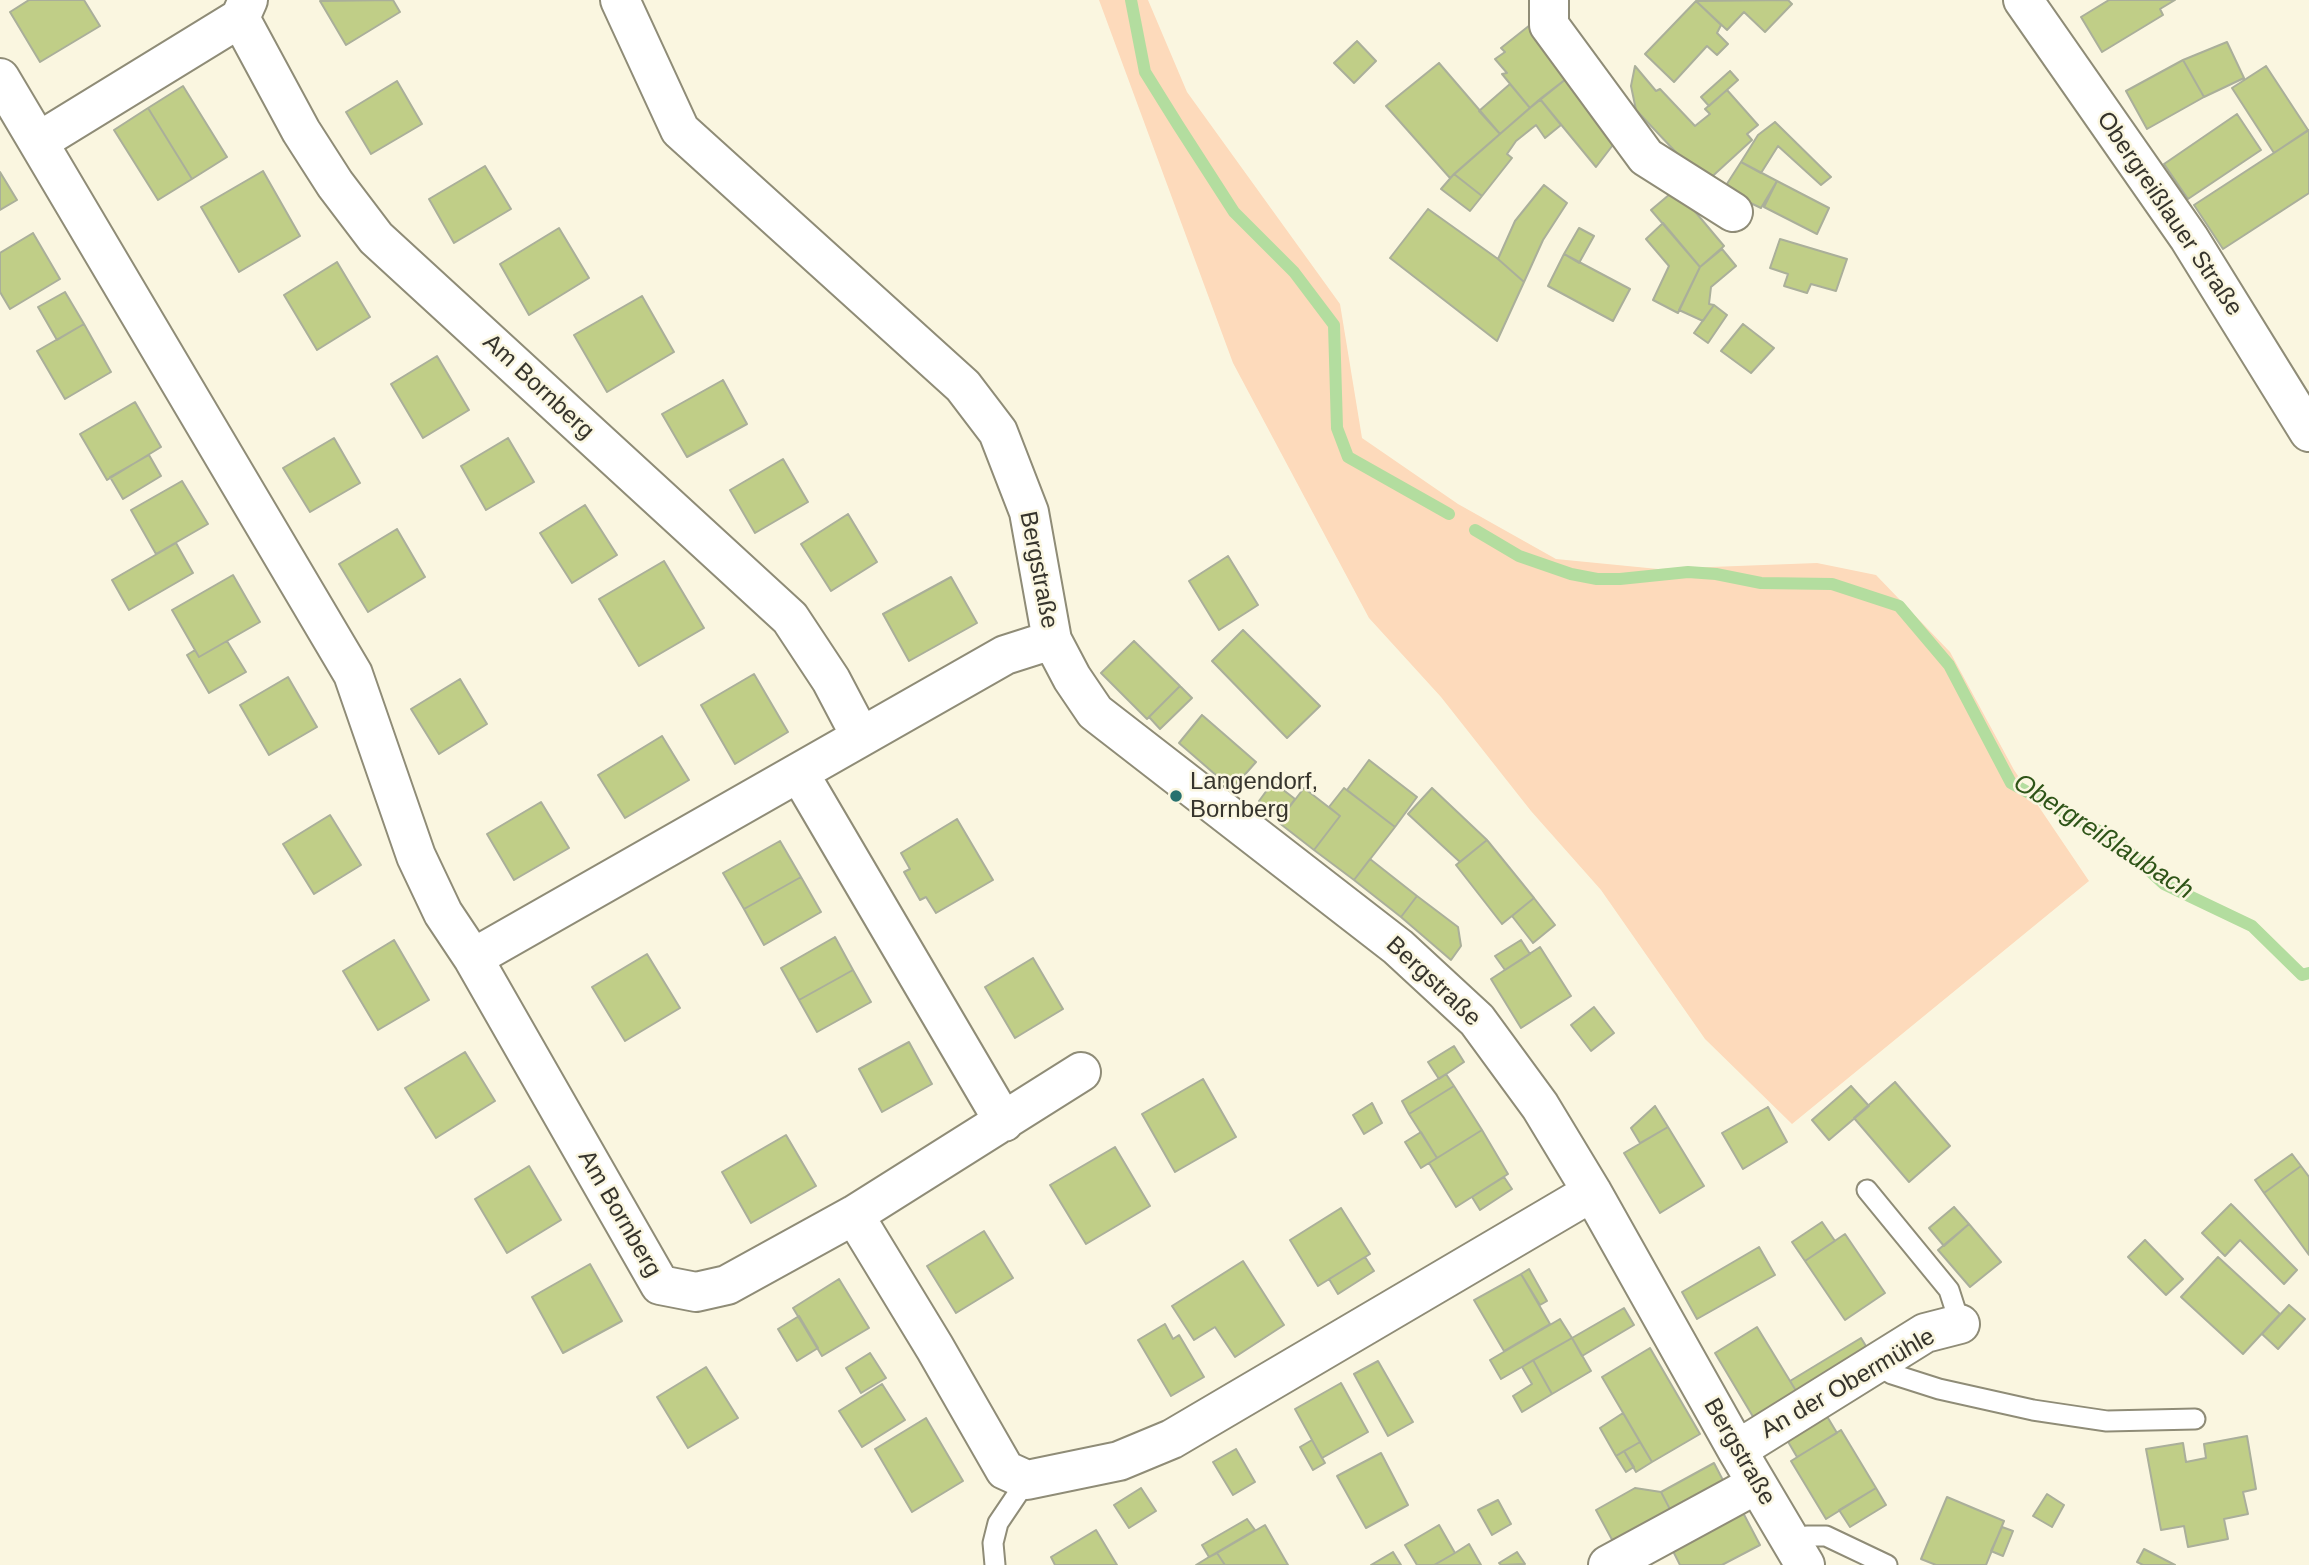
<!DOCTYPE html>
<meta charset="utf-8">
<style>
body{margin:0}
canvas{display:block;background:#faf6e0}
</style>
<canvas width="2309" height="1565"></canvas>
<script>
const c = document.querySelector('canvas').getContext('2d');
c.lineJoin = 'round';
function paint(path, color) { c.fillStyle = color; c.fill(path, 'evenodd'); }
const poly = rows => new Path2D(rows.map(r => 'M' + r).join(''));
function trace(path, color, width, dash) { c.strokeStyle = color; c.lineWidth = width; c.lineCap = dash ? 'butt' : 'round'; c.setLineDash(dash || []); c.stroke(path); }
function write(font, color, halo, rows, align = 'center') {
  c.font = font + ' Helvetica,sans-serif'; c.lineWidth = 5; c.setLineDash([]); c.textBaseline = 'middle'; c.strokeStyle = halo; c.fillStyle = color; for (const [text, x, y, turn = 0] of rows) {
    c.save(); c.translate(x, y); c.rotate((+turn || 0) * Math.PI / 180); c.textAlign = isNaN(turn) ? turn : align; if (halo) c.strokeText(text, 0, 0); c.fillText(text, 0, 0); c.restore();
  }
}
paint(poly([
 [1099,0,1148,0,1187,92,1340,304,1362,438,1458,504,1556,559,1658,569,1817,563,1876,575,1950,652,2014,770,2089,881,1792,1124,1705,1039,1601,890,1531,811,1441,697,1369,618,1233,363]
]), '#fddabb');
trace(poly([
 [1131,0,1145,72,1178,125,1234,212,1294,272,1334,325,1337,428,1348,457,1449,514],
 [1475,530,1519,556,1571,574,1597,579,1620,579,1688,572,1716,574,1761,583,1832,584,1899,606,1949,665,2011,783,2117,841,2164,884,2252,926,2302,975,2309,973]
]), '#b3dd9f', 12);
const building = poly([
 [29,0,84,0,100,26,40,62,10,12,29,0],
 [393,0,400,12,346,45,320,1,393,0],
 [1788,0,1792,4,1765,32,1744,12,1727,30,1696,1,1788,0],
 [2109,0,2175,0,2160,9,2163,15,2102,52,2081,17,2109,0],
 [1696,1,1721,25,1717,33,1728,44,1717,55,1707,46,1674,82,1645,54,1696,1],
 [1530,25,1571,75,1530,108,1502,74,1507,73,1495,59,1505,52,1501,48,1530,25],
 [1357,41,1376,61,1354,83,1334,63,1357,41],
 [2227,42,2244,78,2204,97,2183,60,2227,42],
 [2183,60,2204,97,2147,129,2126,91,2183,60],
 [1439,63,1500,134,1450,178,1386,106,1439,63],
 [1635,66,1656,91,1660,89,1695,126,1710,114,1705,109,1727,90,1758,125,1747,134,1752,140,1705,183,1636,110,1631,86,1635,66],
 [2266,66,2308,130,2274,153,2232,88,2266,66],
 [1730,71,1738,80,1709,106,1701,97,1730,71],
 [1571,75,1619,137,1596,167,1540,99,1571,75],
 [397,81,422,124,371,154,346,112,397,81],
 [1510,84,1530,108,1500,134,1479,111,1510,84],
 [183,86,227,157,192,179,148,108,183,86],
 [1540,99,1561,125,1545,138,1536,125,1516,141,1507,154,1512,158,1482,196,1454,174,1540,99],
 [148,108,192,179,158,200,114,130,148,108],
 [2237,114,2261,150,2188,199,2164,164,2237,114],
 [1775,122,1831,177,1821,185,1778,146,1761,173,1741,162,1758,135,1775,122],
 [2309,130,2309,193,2223,249,2194,205,2309,130],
 [1741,162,1777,181,1761,208,1723,190,1741,162],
 [485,166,511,209,454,243,429,199,485,166],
 [263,171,300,236,239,272,201,207,263,171],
 [0,172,17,200,0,210,0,172],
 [1454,174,1482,196,1470,211,1441,189,1454,174],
 [1777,181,1829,208,1817,234,1764,207,1777,181],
 [1544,185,1567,203,1543,240,1524,282,1498,259,1515,221,1544,185],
 [1676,189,1724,246,1700,267,1651,210,1676,189],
 [1428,209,1498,259,1524,282,1497,341,1390,258,1428,209],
 [1663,223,1700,267,1678,313,1653,300,1669,266,1646,239,1663,223],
 [559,228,589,278,529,315,500,264,559,228],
 [1579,228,1594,236,1579,263,1564,254,1579,228],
 [33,233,60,279,10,309,0,292,0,253,33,233],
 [1780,239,1847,259,1836,291,1811,284,1807,293,1784,286,1788,274,1770,268,1780,239],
 [1722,249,1736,266,1711,287,1709,304,1714,305,1703,321,1679,310,1700,267,1722,249],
 [1564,254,1630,289,1613,321,1548,286,1564,254],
 [337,262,370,317,317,350,284,295,337,262],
 [65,292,84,324,57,340,38,307,65,292],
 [642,296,674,352,607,392,574,335,642,296],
 [1714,305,1727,315,1708,343,1694,333,1714,305],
 [84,324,111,372,65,399,37,351,84,324],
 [1743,324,1774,348,1751,373,1721,351,1743,324],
 [437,356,469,410,423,438,391,384,437,356],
 [723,380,747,424,687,457,662,414,723,380],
 [135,402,161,447,107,480,80,434,135,402],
 [334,438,360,483,310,512,283,468,334,438],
 [508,438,534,482,486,510,461,466,508,438],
 [149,455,161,476,123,499,110,477,149,455],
 [783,459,808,502,755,533,730,490,783,459],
 [182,481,208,524,156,554,131,510,182,481],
 [585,505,617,555,572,583,540,533,585,505],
 [848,514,877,562,831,591,801,544,848,514],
 [397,529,425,577,368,612,339,564,397,529],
 [176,543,193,573,129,610,112,580,176,543],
 [1228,556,1258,605,1219,630,1189,581,1228,556],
 [664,561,704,628,639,666,599,599,664,561],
 [233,575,260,622,199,657,172,610,233,575],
 [951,577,977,623,909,661,883,614,951,577],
 [1243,630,1320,706,1287,738,1212,661,1243,630],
 [227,641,246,672,209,693,187,655,195,650,199,657,227,641],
 [1134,641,1180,686,1147,719,1101,673,1134,641],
 [754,674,788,732,735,764,701,705,754,674],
 [288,677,317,727,269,755,240,705,288,677],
 [460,679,487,724,439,754,411,709,460,679],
 [1180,686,1192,698,1160,729,1149,717,1180,686],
 [1202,715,1256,762,1232,789,1179,743,1202,715],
 [662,736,689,780,625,818,598,775,662,736],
 [1369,760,1417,797,1395,827,1347,790,1369,760],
 [1273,782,1295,799,1281,818,1259,801,1273,782],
 [1304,788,1340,816,1314,850,1278,822,1304,788],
 [1344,788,1395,827,1354,880,1314,850,1340,816,1329,807,1344,788],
 [1432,788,1487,840,1460,862,1408,814,1432,788],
 [541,802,569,848,514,880,487,834,541,802],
 [330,815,361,865,314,894,283,844,330,815],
 [957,819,993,880,936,913,926,897,920,900,904,872,910,869,901,853,957,819],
 [1487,840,1534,898,1502,924,1456,865,1487,840],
 [780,841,801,877,744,909,723,873,780,841],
 [1370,859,1417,896,1401,917,1354,880,1370,859],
 [801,877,821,912,764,945,744,909,801,877],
 [1417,896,1458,927,1461,946,1451,960,1401,917,1417,896],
 [1534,898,1555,925,1533,943,1512,916,1534,898],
 [835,937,853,970,799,1000,781,968,835,937],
 [394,940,429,1000,378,1030,343,971,394,940],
 [1521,940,1530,954,1505,970,1495,956,1521,940],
 [1540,947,1571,996,1521,1028,1491,979,1540,947],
 [647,954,680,1008,625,1041,592,987,647,954],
 [1033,958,1063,1009,1015,1038,985,987,1033,958],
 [853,970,871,1002,817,1032,799,1000,853,970],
 [1594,1007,1614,1033,1591,1051,1571,1025,1594,1007],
 [909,1042,932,1084,882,1112,859,1069,909,1042],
 [1454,1046,1464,1062,1439,1079,1428,1062,1454,1046],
 [465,1052,495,1101,436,1138,405,1088,465,1052],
 [1446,1074,1454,1086,1409,1114,1402,1101,1446,1074],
 [1203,1079,1236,1137,1175,1172,1142,1114,1203,1079],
 [1895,1082,1950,1146,1909,1182,1854,1118,1895,1082],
 [1454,1086,1482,1130,1437,1158,1409,1114,1454,1086],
 [1851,1086,1869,1106,1829,1140,1812,1120,1851,1086],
 [1372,1103,1382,1123,1364,1134,1353,1115,1372,1103],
 [1655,1106,1668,1127,1640,1143,1631,1128,1655,1106],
 [1768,1107,1787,1142,1743,1169,1722,1133,1768,1107],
 [1668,1127,1704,1186,1660,1213,1624,1153,1668,1127],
 [1482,1130,1508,1174,1456,1207,1429,1163,1482,1130],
 [1421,1132,1437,1158,1421,1168,1405,1142,1421,1132],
 [786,1135,816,1186,751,1223,722,1172,786,1135],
 [1115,1147,1150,1206,1086,1244,1050,1185,1115,1147],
 [2292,1154,2301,1166,2264,1193,2255,1180,2292,1154],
 [529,1166,561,1220,507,1253,475,1199,529,1166],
 [2301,1166,2309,1177,2309,1255,2264,1193,2301,1166],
 [1504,1177,1512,1189,1480,1210,1472,1197,1504,1177],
 [2231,1204,2297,1270,2284,1284,2240,1240,2225,1256,2202,1233,2231,1204],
 [1954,1207,1969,1224,1944,1246,1929,1228,1954,1207],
 [1341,1208,1370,1254,1318,1286,1290,1240,1341,1208],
 [1822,1222,1835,1241,1805,1261,1792,1242,1822,1222],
 [1969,1224,2001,1262,1970,1287,1938,1250,1969,1224],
 [984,1231,1013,1278,956,1313,927,1266,984,1231],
 [1845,1234,1885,1293,1845,1320,1805,1261,1845,1234],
 [2145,1240,2183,1279,2166,1295,2128,1257,2145,1240],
 [1759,1247,1775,1275,1697,1319,1682,1292,1759,1247],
 [1365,1257,1374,1271,1338,1294,1329,1279,1365,1257],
 [2218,1257,2280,1314,2243,1354,2181,1297,2218,1257],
 [1243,1261,1284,1325,1235,1357,1215,1327,1194,1340,1172,1306,1243,1261],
 [590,1264,622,1321,563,1353,532,1297,590,1264],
 [1529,1269,1547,1301,1540,1305,1521,1274,1529,1269],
 [1521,1274,1550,1324,1504,1351,1474,1300,1521,1274],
 [839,1279,869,1328,822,1356,793,1308,839,1279],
 [2289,1305,2305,1319,2278,1349,2262,1334,2289,1305],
 [1624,1308,1634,1325,1582,1356,1572,1338,1624,1308],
 [799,1316,818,1348,797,1361,778,1329,799,1316],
 [1560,1319,1572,1338,1501,1379,1490,1360,1560,1319],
 [1165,1324,1173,1339,1179,1335,1204,1377,1171,1396,1138,1340,1165,1324],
 [1757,1327,1798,1394,1755,1420,1715,1353,1757,1327],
 [1572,1338,1591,1371,1552,1394,1533,1360,1572,1338],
 [1861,1338,1869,1351,1798,1394,1790,1381,1861,1338],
 [1650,1348,1700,1434,1652,1462,1602,1377,1650,1348],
 [870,1353,886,1378,861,1393,846,1368,870,1353],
 [1533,1360,1552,1394,1522,1412,1513,1396,1532,1384,1522,1367,1533,1360],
 [1378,1361,1413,1422,1388,1436,1354,1374,1378,1361],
 [706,1367,738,1418,688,1448,657,1397,706,1367],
 [1341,1383,1368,1432,1322,1458,1295,1409,1341,1383],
 [882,1384,905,1420,862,1447,839,1411,882,1384],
 [1822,1408,1837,1433,1797,1457,1783,1433,1822,1408],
 [1623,1413,1640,1442,1616,1456,1600,1428,1623,1413],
 [926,1418,963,1481,912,1512,875,1449,926,1418],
 [1841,1430,1876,1488,1826,1519,1791,1461,1841,1430],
 [2247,1436,2256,1489,2243,1492,2248,1514,2224,1519,2228,1539,2188,1547,2184,1526,2161,1530,2146,1449,2183,1443,2186,1462,2206,1458,2204,1444,2247,1436],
 [1312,1440,1325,1463,1313,1470,1300,1447,1312,1440],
 [1640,1442,1652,1462,1636,1472,1624,1451,1640,1442],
 [1236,1449,1255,1482,1233,1495,1213,1462,1236,1449],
 [1624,1451,1634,1467,1626,1472,1616,1456,1624,1451],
 [1381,1453,1408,1505,1366,1528,1337,1476,1381,1453],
 [1714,1463,1726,1486,1673,1515,1661,1492,1714,1463],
 [1141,1488,1156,1511,1129,1528,1114,1505,1141,1488],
 [1635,1488,1661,1492,1673,1515,1616,1547,1596,1510,1635,1488],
 [1876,1488,1886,1505,1850,1527,1839,1510,1876,1488],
 [2047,1494,2064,1505,2052,1527,2033,1516,2047,1494],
 [1947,1497,2004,1521,1986,1565,1936,1565,1921,1559,1947,1497],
 [1498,1500,1511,1524,1492,1535,1478,1510,1498,1500],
 [1739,1505,1760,1545,1722,1565,1680,1565,1669,1543,1739,1505],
 [1247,1519,1255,1530,1209,1557,1202,1545,1247,1519],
 [1265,1525,1288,1565,1225,1565,1217,1553,1265,1525],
 [1439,1525,1455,1553,1434,1565,1417,1565,1405,1545,1439,1525],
 [2002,1527,2013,1531,2003,1556,1991,1551,2002,1527],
 [1096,1530,1117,1565,1055,1565,1051,1557,1096,1530],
 [1469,1544,1481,1565,1434,1565,1455,1553,1469,1544],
 [2144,1549,2175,1565,2143,1565,2137,1562,2144,1549],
 [1393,1552,1401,1565,1371,1565,1393,1552],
 [1517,1552,1525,1564,1501,1565,1499,1563,1517,1552],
 [1217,1553,1225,1565,1196,1565,1209,1557,1217,1553]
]);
paint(building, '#c0ce87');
trace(building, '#aaaf9a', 2);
const lane = poly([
 [1867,1190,1949,1290,1960,1324],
 [1875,1364,1892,1374,1939,1389,2033,1410,2107,1421,2195,1419],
 [1792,1543,1807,1536,1826,1536,1887,1565],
 [995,1565,993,1543,998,1523,1027,1480]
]);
const street = poly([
 [248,0,240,18,301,131,335,184,376,238,790,618,831,680,861,737],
 [620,0,680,130,963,386,998,432,1029,512,1052,640,1072,678,1095,712,1398,947,1477,1020,1540,1106,1592,1192,1737,1450,1805,1565],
 [1549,0,1549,25,1646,157,1733,212],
 [2023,0,2189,238,2309,432],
 [240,18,38,142,353,674,416,856,443,913,473,958],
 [0,78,38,142],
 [1052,640,1005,655,473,958,660,1285,696,1292,727,1285,854,1215,1081,1072],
 [799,773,1004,1122],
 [854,1215,935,1348,1005,1470,1027,1480,1119,1461,1172,1439,1592,1192],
 [1737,1450,1925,1333,1960,1324],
 [1608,1565,1757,1484]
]);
trace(lane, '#8f8c77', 23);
trace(street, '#8f8c77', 42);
trace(lane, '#fff', 19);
trace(street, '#fff', 38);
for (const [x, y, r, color] of [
 [1176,796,7,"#27716e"]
]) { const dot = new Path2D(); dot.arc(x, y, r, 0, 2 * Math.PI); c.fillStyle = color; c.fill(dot); trace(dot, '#faf6e0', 2.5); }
write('24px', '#36342c', '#faf6e0', [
 ["Obergreißlauer Straße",2169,214,56],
 ["Am Bornberg",538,387,43],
 ["Bergstraße",1038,570,79],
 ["Bergstraße",1433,982,43],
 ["Am Bornberg",619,1214,60],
 ["An der Obermühle",1848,1384,-30],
 ["Bergstraße",1739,1452,60]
]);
write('24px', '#36342c', '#faf6e0', [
 ["Langendorf,",1190,782],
 ["Bornberg",1190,810]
], 'left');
write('italic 26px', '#2e5417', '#faf6e0', [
 ["Obergreißlaubach",2103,837,33]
]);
</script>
